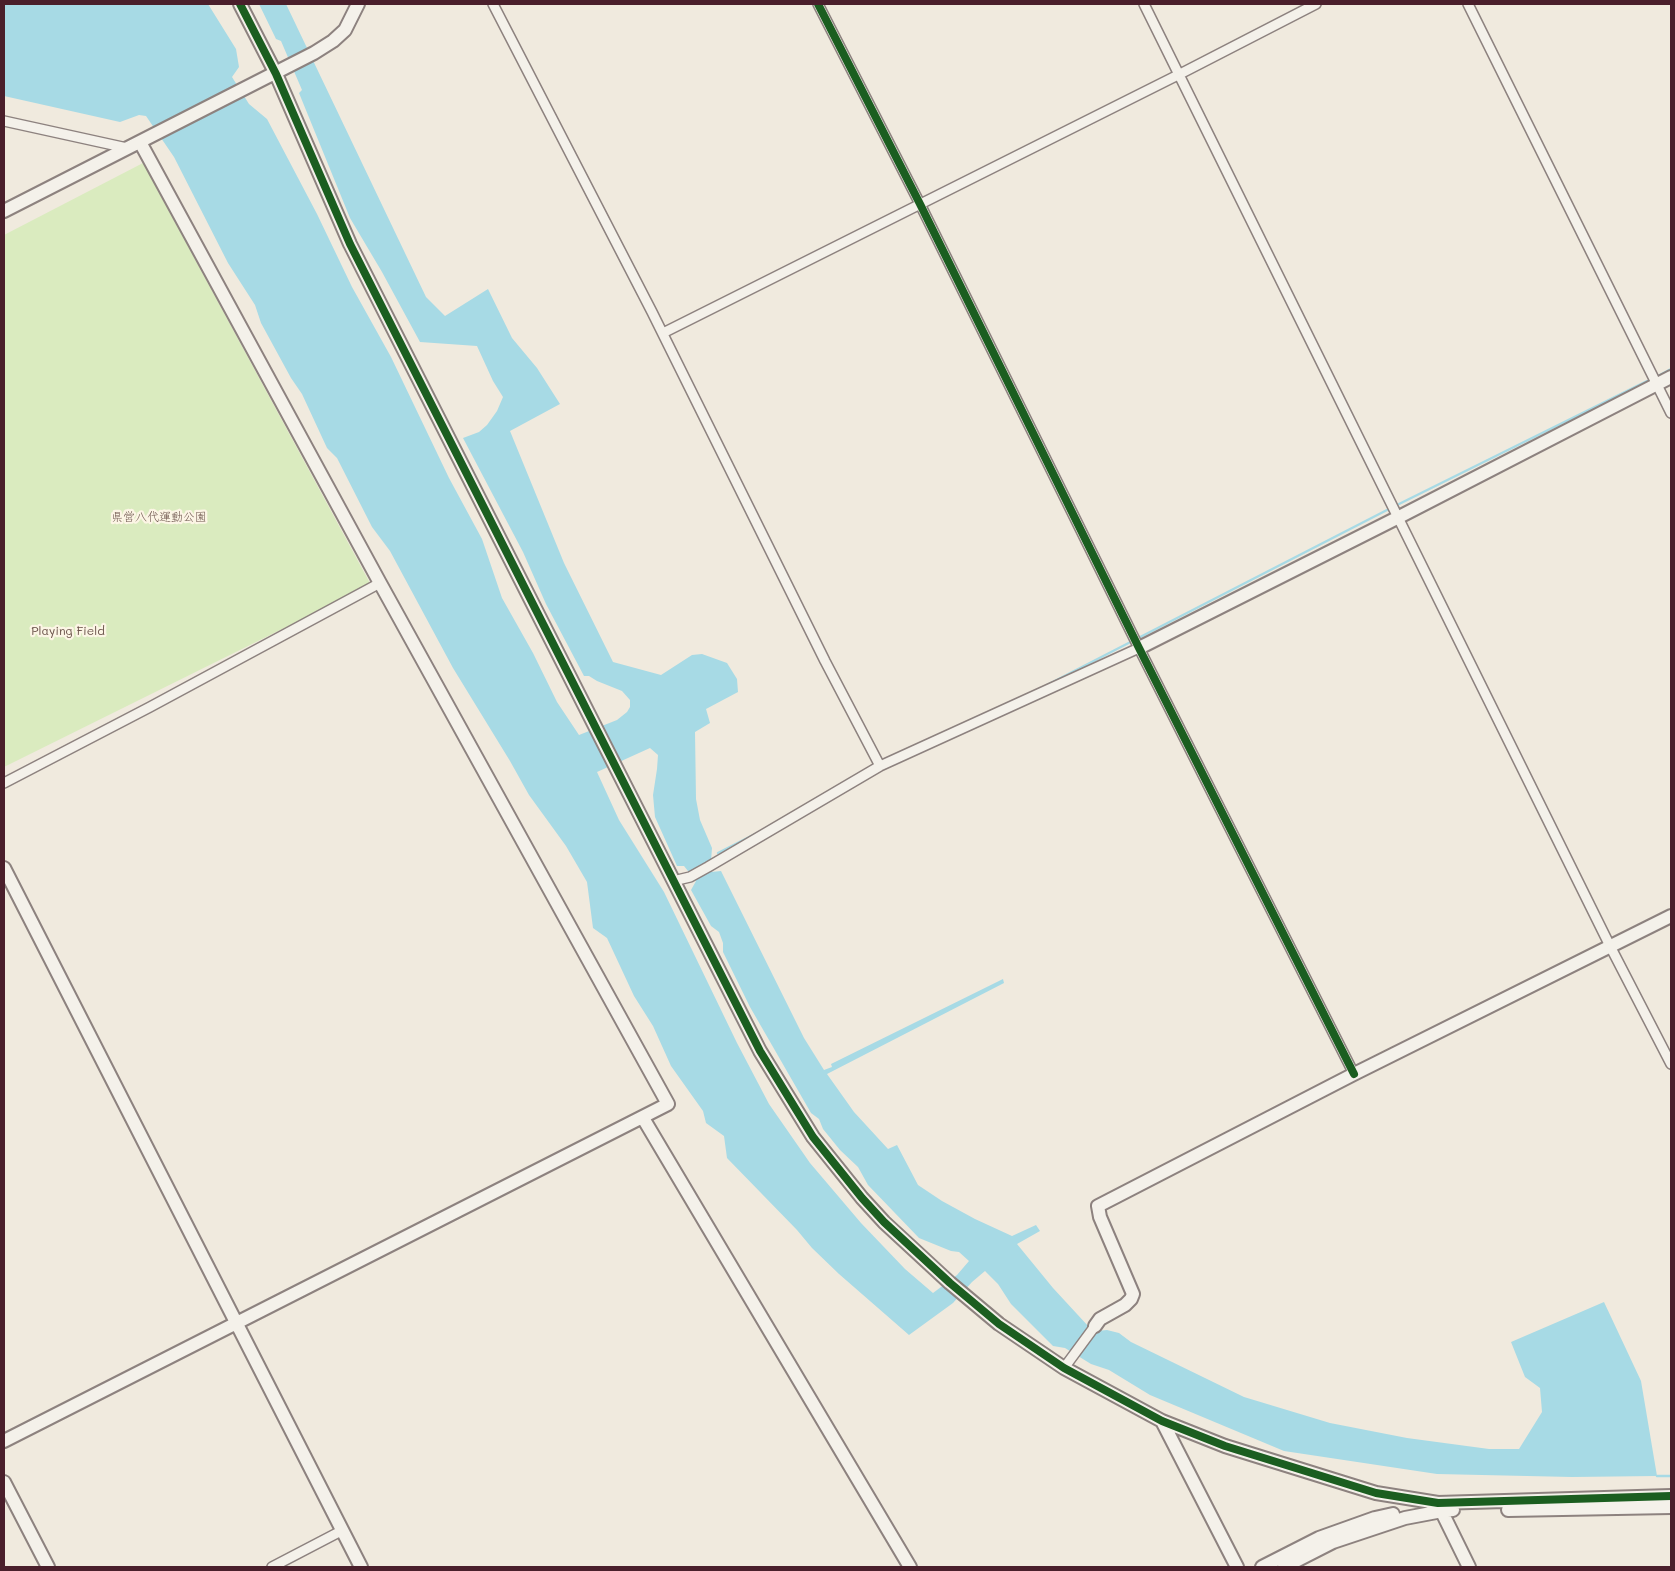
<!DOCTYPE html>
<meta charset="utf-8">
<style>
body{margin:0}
#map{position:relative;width:1675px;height:1571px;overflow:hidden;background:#f0eade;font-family:Mali,sans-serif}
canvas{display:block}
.frame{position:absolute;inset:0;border:5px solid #4a1f2b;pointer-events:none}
</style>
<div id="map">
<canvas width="1675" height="1571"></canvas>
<div class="frame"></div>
</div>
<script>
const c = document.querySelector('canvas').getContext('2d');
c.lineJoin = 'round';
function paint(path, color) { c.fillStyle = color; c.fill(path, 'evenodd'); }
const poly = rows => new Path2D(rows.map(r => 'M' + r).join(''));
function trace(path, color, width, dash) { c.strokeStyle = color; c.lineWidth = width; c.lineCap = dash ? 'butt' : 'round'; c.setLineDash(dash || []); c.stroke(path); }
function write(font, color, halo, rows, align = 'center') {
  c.font = font + ' Mali,"Klee One",sans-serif'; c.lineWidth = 4.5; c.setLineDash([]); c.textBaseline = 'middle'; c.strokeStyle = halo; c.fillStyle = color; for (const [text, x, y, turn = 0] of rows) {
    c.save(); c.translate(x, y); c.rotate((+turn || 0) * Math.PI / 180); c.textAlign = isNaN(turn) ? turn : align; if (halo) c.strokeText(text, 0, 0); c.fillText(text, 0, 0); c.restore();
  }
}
paint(poly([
 [143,163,371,585,4,767,4,235]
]), '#daebbf');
paint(poly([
 [4,4,208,4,236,49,239,67,232,77,249,104,267,119,317,214,352,287,391,357,449,478,482,539,502,598,533,653,557,702,579,735,617,720,627,712,630,707,630,700,622,691,597,681,589,676,584,676,546,604,523,552,463,438,479,432,487,425,497,411,503,397,493,381,477,346,420,342,382,272,350,218,299,93,302,90,281,41,276,39,259,4,286,4,426,297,445,316,488,289,512,338,537,368,560,404,510,431,564,563,613,662,661,675,692,655,702,654,727,663,737,679,738,692,706,709,710,723,695,732,696,799,700,820,712,848,711,861,708,865,711,872,721,871,804,1038,824,1070,832,1067,831,1064,1003,979,1004,983,827,1074,854,1112,888,1149,897,1145,918,1185,942,1201,975,1219,1012,1236,1036,1225,1040,1231,1017,1244,1053,1288,1089,1327,1097,1331,1107,1330,1119,1333,1131,1342,1244,1397,1330,1423,1407,1438,1489,1449,1519,1449,1542,1412,1540,1388,1525,1377,1511,1342,1604,1302,1641,1381,1657,1476,1572,1477,1437,1474,1284,1451,1150,1395,1109,1370,1091,1364,1065,1348,1053,1346,1011,1304,998,1284,985,1271,972,1282,953,1303,909,1335,839,1274,812,1248,797,1230,727,1158,724,1136,706,1123,703,1111,671,1066,653,1026,634,996,607,938,593,928,587,882,566,846,529,795,510,761,453,668,390,551,372,527,337,458,327,448,302,394,291,378,261,323,255,305,228,263,174,157,146,116,139,115,120,122,4,96],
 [650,748,658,755,657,769,653,795,655,817,677,866,684,866,696,881,691,890,711,926,719,932,723,943,723,952,750,1007,811,1113,819,1119,823,1129,840,1150,858,1167,868,1185,919,1238,951,1251,959,1252,969,1261,957,1275,933,1293,905,1269,861,1223,810,1163,769,1104,737,1043,664,892,619,820,597,772]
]), '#a7dae5');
trace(poly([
 [1658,376,1671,369],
 [1399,504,1647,381],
 [1047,685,1387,510],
 [718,853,761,831],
 [1657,1476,1671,1476]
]), '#a7dae5', 2.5);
const street = poly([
 [493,4,652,312,825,661,880,766],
 [818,4,920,204,1139,648,1354,1074],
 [1144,4,1610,946,1671,1064],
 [1468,4,1671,413],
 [4,121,127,148],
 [663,333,1180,74,1316,4],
 [4,783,150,707,380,583],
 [673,881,690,877,708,867,880,766,1139,648],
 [1064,1368,1095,1326],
 [272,1567,343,1530]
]);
const secondary = poly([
 [240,4,276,74,350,244,760,1051,813,1137,862,1198,884,1222,950,1283,999,1324,1064,1368,1162,1421,1225,1446,1376,1493,1438,1503,1671,1496],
 [4,211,314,53,333,41,345,30,358,4],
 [1139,648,1399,517,1671,377],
 [4,868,361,1567],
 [643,1118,910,1567],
 [1095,1326,1100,1319,1125,1305,1131,1299,1133,1294,1100,1217,1098,1206,1354,1074,1671,916],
 [1162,1421,1237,1567],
 [4,1441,668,1104,380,583,140,142],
 [4,1482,48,1567],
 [1439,1506,1469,1567],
 [1508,1510,1671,1507],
 [1262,1567,1319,1538,1375,1518,1393,1514],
 [1284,1567,1333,1542,1405,1518,1442,1511,1453,1510]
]);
trace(street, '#8d827f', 12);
trace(secondary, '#8d827f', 16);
trace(street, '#f4f1ea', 9);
trace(secondary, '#f4f1ea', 12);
trace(poly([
 [240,4,276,74,350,244,760,1051,813,1137,862,1198,884,1222,950,1283,999,1324,1064,1368,1162,1421,1225,1446,1376,1493,1438,1503,1671,1496],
 [818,4,920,204,1139,648,1354,1074]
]), '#1b5e20', 8);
write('12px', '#6a524a', '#fcf5e5', [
 ["県営八代運動公園",159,517],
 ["Playing Field",68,631]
]);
</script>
